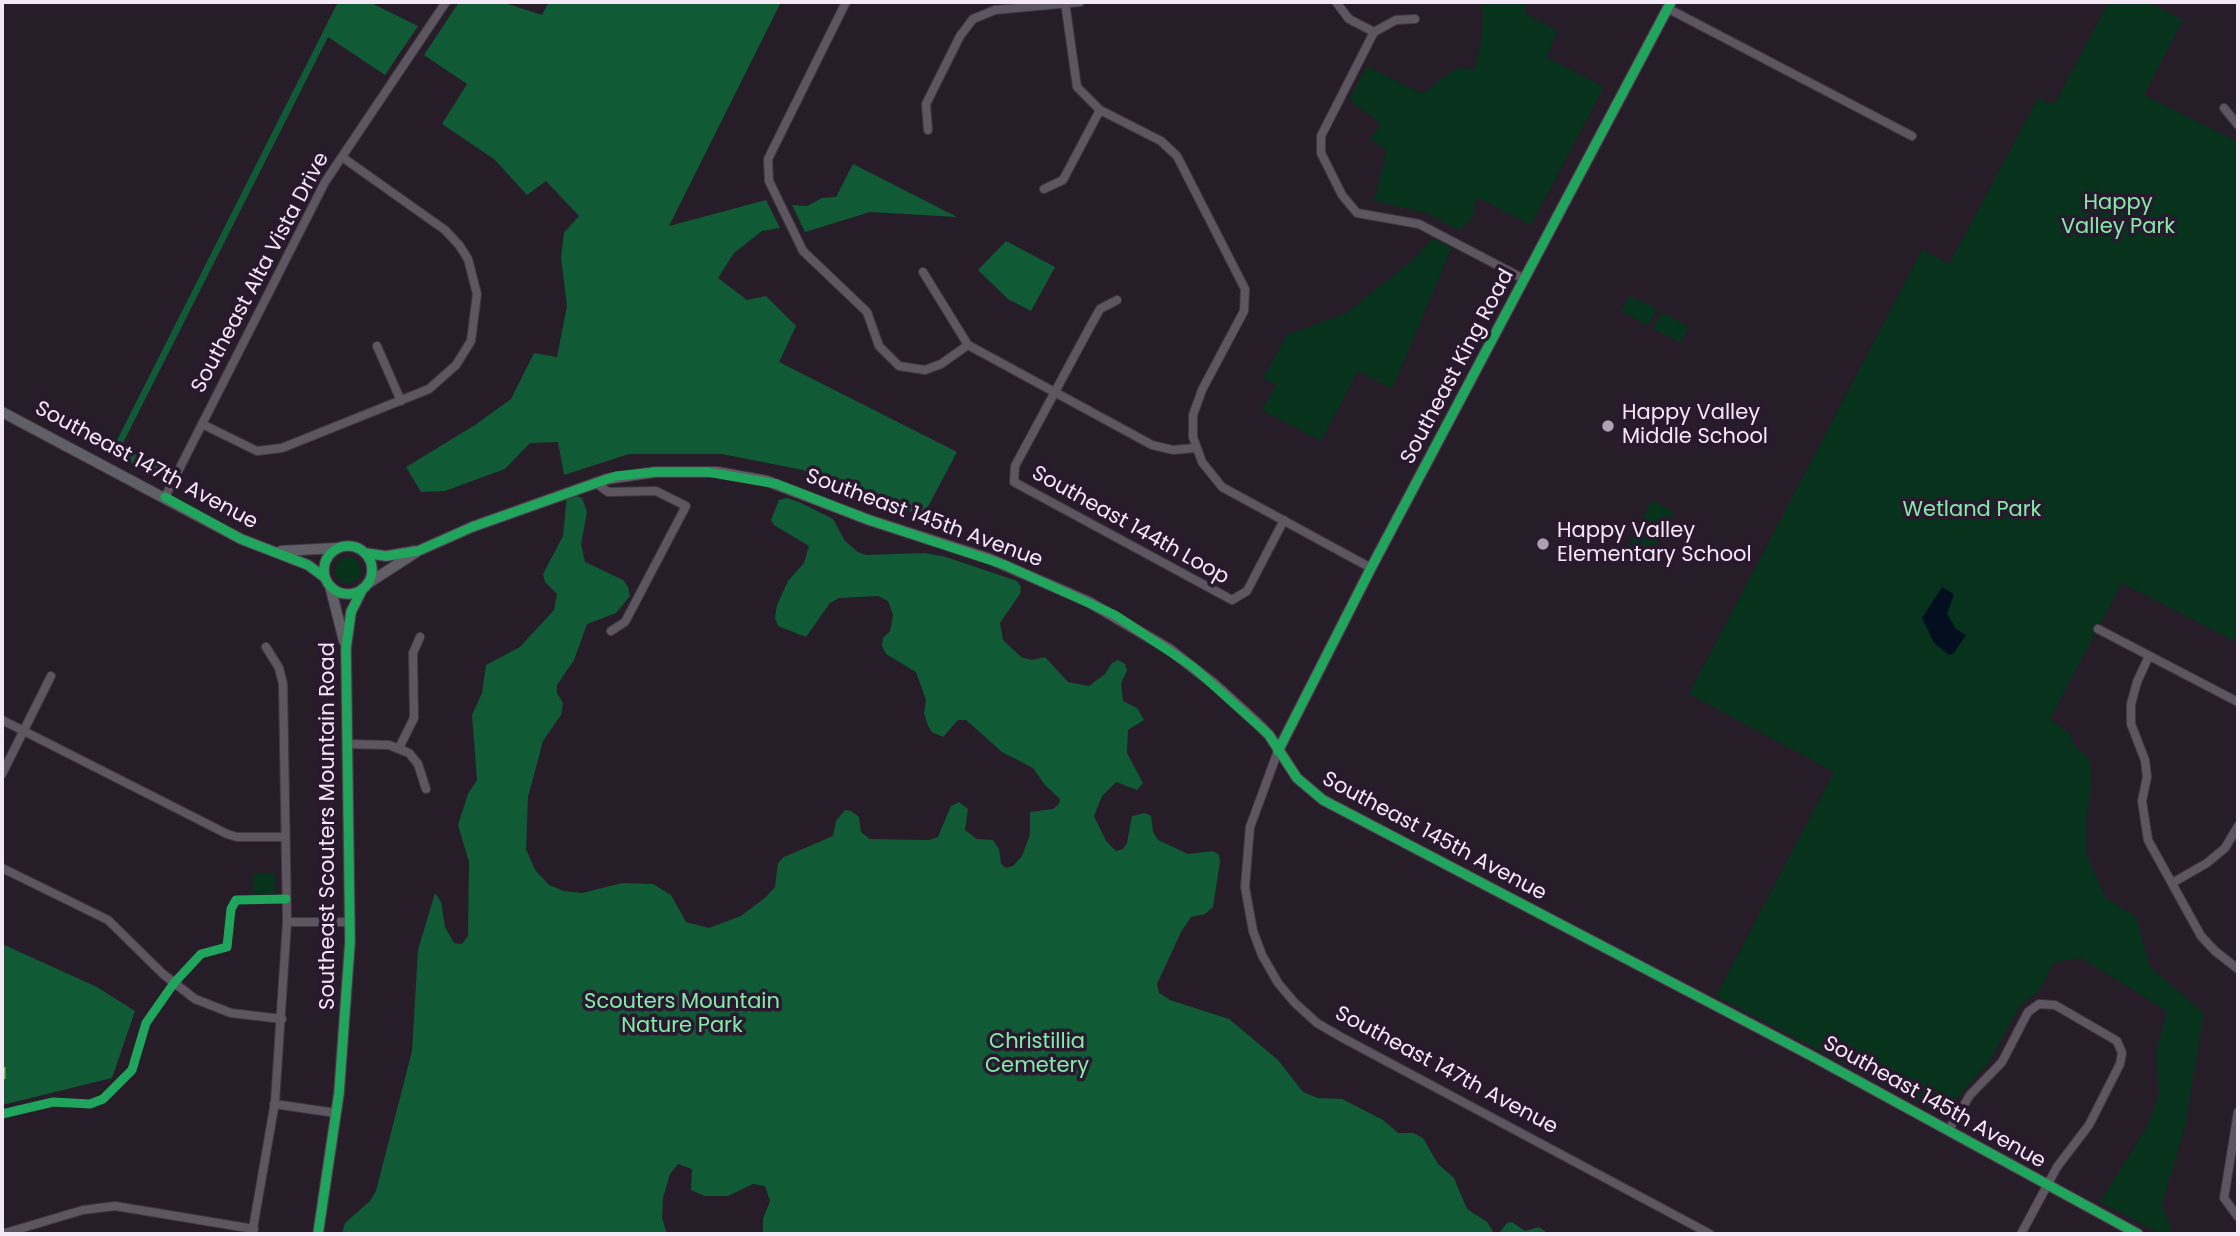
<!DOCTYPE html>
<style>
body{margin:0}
#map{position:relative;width:2240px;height:1236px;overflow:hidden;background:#261d29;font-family:Poppins,sans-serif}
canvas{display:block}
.frame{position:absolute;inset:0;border:4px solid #f4e8f7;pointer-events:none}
</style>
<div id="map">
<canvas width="2240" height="1236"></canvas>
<div class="frame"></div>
</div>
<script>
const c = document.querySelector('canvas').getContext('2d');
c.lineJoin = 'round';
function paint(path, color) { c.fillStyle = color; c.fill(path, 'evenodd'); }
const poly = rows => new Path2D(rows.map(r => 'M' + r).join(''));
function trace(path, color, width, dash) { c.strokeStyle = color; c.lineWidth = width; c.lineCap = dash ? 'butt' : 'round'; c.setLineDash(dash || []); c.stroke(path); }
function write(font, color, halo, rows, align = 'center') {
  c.font = font + ' Poppins,sans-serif'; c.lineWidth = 7; c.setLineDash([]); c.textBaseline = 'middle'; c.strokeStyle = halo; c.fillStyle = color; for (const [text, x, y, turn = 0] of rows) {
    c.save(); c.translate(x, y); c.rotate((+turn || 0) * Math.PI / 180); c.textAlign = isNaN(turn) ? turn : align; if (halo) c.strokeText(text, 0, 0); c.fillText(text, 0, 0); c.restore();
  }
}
paint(poly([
 [1483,2,1525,2,1526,14,1558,31,1546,57,1604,87,1531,225,1476,197,1473,218,1459,230,1426,213,1374,201,1387,151,1370,139,1381,124,1349,100,1367,66,1422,94,1456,68,1475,69,1482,38],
 [2109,2,2148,2,2183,20,2144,95,2238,142,2238,643,2122,583,2050,719,2069,733,2075,747,2089,758,2092,777,2086,822,2087,856,2106,898,2136,917,2150,967,2204,1013,2185,1127,2162,1205,2173,1234,2161,1234,2100,1202,2148,1125,2159,1093,2156,1053,2167,1011,2081,958,2054,962,2038,992,2021,1004,1989,1062,1942,1115,1716,996,1834,772,1689,694,1922,250,1949,264,2038,98,2054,105],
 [1433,238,1452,248,1392,389,1358,371,1321,441,1262,410,1276,385,1263,378,1287,335,1346,313,1413,260],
 [1629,295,1657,309,1648,326,1621,311],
 [1662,312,1689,327,1681,343,1653,329],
 [1652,500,1674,512,1647,564,1625,553],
 '335 570a13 13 0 1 1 26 0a13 13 0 1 1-26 0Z',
 [253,873,275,874,275,894,253,895]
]), '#07321c');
paint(poly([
 [338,2,369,2,418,26,385,75,328,37,121,447,168,472,158,477,111,452],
 [459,2,502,2,542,15,549,2,781,2,669,226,766,200,780,228,762,231,734,253,718,278,747,300,766,296,796,326,779,362,957,452,923,516,837,486,803,470,722,454,629,454,564,475,558,442,530,443,505,469,445,491,421,492,406,467,475,425,511,399,534,353,557,357,567,306,561,258,564,233,579,216,546,181,527,195,494,159,442,124,467,84,424,55],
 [853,164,957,217,870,212,805,232,792,205,807,206,822,198,836,197],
 [1006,241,1055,267,1031,311,1008,299,978,270],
 [574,495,582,498,587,512,581,544,585,562,623,580,628,587,630,596,616,613,587,624,574,660,557,685,557,693,563,703,561,715,543,741,535,771,528,797,526,849,535,870,549,885,564,891,582,893,622,883,653,884,671,895,686,922,709,928,741,916,766,897,775,887,778,863,784,857,833,836,836,821,845,810,851,811,859,817,861,832,870,839,929,840,938,837,951,806,959,802,968,809,965,830,977,839,993,840,999,849,1001,864,1006,868,1013,866,1022,856,1030,835,1030,812,1053,809,1059,804,1060,799,1045,785,1033,768,1002,752,966,720,958,720,943,737,932,732,928,726,924,713,926,700,916,672,886,654,882,646,883,638,890,631,893,615,888,601,878,596,839,598,830,603,806,637,778,626,775,618,777,605,788,581,804,563,809,546,774,525,771,520,779,500,787,498,799,502,833,519,845,541,858,552,866,555,925,553,946,557,1017,581,1021,587,1020,594,1000,623,1003,640,1021,657,1032,660,1045,657,1068,682,1089,686,1105,674,1112,663,1118,660,1125,664,1127,670,1121,684,1123,701,1137,708,1144,720,1128,730,1127,753,1143,783,1137,790,1116,782,1102,796,1094,816,1106,841,1116,851,1123,849,1127,843,1132,816,1145,813,1151,816,1153,832,1158,840,1188,854,1213,851,1219,855,1220,862,1213,907,1205,914,1191,917,1181,932,1157,984,1159,993,1170,1000,1229,1019,1278,1060,1303,1092,1318,1098,1342,1099,1383,1120,1398,1133,1413,1133,1423,1138,1438,1164,1454,1178,1467,1209,1487,1222,1494,1233,1500,1232,1507,1223,1512,1222,1525,1231,1539,1227,1549,1234,763,1234,763,1219,770,1201,765,1186,753,1184,728,1196,705,1196,691,1190,692,1169,678,1164,670,1174,663,1198,662,1218,667,1234,342,1234,345,1223,370,1201,376,1191,412,1051,418,950,435,893,441,902,445,927,454,943,462,944,468,936,469,862,458,825,468,794,477,780,472,715,482,693,486,665,520,647,554,610,557,594,545,582,543,574,563,536,567,496],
 [2,944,97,987,135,1011,112,1078,2,1105]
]), '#105a36');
paint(poly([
 [1942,587,1954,594,1947,614,1956,629,1966,635,1954,653,1949,655,1934,643,1922,618]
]), '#030f1f');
const street = poly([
 [846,2,768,159,769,181,803,251,867,312,879,346,899,366,925,370,941,364,968,345,1152,445,1173,450,1195,448],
 [1065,2,1077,87,1100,110,1161,141,1177,156,1245,289,1244,311,1202,390,1193,415,1193,437,1202,462,1222,487,1371,568],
 [1336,2,1349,19,1374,32,1321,136,1321,153,1342,195,1357,213,1419,224,1524,279],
 [1667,8,1912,136],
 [1374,32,1396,20,1415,19],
 [2224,108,2238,125],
 [928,130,926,104,960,36,973,19,995,10,1080,2],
 [1044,189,1063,180,1100,110],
 [923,272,968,345],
 [1117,300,1100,309,1091,325,1015,466,1014,482,1232,600,1247,591,1284,520],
 [377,346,401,401],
 [202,424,257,451,282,448,429,389,456,365,471,341,477,294,468,259,459,245,445,230,342,157],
 [595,482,608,492,656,491,686,506,625,622,611,631],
 [165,497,325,182,446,2],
 [2098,629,2238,702],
 [2149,656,2137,682,2131,704,2131,724,2145,760,2147,777,2142,801,2148,840,2201,936,2215,951,2238,969],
 [2,720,227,834,237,837,284,837],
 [348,744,389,745,409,753,418,764,426,789],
 [399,748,414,718,413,653,420,637],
 [1278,751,1250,827,1245,887,1253,931,1262,955,1278,983,1295,1003,1317,1023,1341,1037,1710,1234],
 [2,774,51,676],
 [2,868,108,920,163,974,195,999,231,1013,282,1019],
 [2172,883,2207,863,2225,848,2238,826],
 [287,922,349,922],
 [274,1104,336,1113],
 [2238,1112,2224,1198,2238,1217],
 [1948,1131,1970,1095,2002,1062,2028,1012,2039,1004,2055,1005,2117,1041,2122,1053,2120,1064,2089,1125,2057,1167,2021,1234],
 [2,1234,83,1210,115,1206,254,1229],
 [252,1234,275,1102,287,922,283,684,279,668,266,647]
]);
const secondary = poly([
 [2,412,241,539,308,565,324,577],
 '324 570a24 24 0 1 1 48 0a24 24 0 1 1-48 0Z',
 [281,551,336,548],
 [365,553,386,556,415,551],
 [367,584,418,551,472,527,607,479,655,472,717,472,767,481,869,520,990,559,1089,602,1169,649,1214,684,1257,723,1269,735,1297,778,1323,800,1812,1056,2138,1234],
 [330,586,344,641],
 [1278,751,1371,568,1671,2],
 [318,1234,339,1093,350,942,346,648,351,612,363,588]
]);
trace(street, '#403943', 10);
trace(secondary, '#403943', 12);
trace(street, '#5d5660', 8);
trace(secondary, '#605e66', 10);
trace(poly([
 [2,1067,2,1079]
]), '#58b947', 7, [14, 7]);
trace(poly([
 [165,497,241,539,308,565,324,577],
 '324 570a24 24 0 1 1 48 0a24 24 0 1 1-48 0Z',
 [365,553,386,556,418,551,472,527,616,476,655,472,707,472,777,484,869,520,1005,565,1115,615,1193,667,1269,735,1297,778,1323,800,1812,1056,2138,1234],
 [1278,751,1371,568,1671,2],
 [2,1114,53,1102,90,1104,103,1099,132,1070,146,1023,174,983,201,954,227,947,231,909,236,900,286,899],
 [318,1234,339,1093,350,942,346,648,351,612,363,588]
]), '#20a55d', 9);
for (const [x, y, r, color] of [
 [1608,426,7,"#aca1af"],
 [1543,544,7,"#aca1af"]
]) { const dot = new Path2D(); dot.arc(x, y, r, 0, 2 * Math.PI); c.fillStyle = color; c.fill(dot); trace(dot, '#29182e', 2.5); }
write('21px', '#83eba8', '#29182e', [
 ["Happy",2118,204],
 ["Valley Park",2118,228],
 ["Wetland Park",1972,511],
 ["Scouters Mountain",682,1003],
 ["Nature Park",682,1027],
 ["Christillia",1037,1043],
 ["Cemetery",1037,1067]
]);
write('21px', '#f4e8f7', '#29182e', [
 ["Southeast Alta Vista Drive",261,273,-62],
 ["Southeast King Road",1458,367,-62],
 ["Southeast 147th Avenue",146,466,28],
 ["Southeast 145th Avenue",924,519,20],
 ["Southeast 144th Loop",1130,526,29],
 ["Southeast Scouters Mountain Road",329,826,-90],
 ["Southeast 145th Avenue",1434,837,28],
 ["Southeast 147th Avenue",1446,1071,28],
 ["Southeast 145th Avenue",1934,1103,29]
]);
write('21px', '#f4e8f7', '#29182e', [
 ["Happy Valley",1622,414],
 ["Middle School",1622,438],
 ["Happy Valley",1557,532],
 ["Elementary School",1557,556]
], 'left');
</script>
